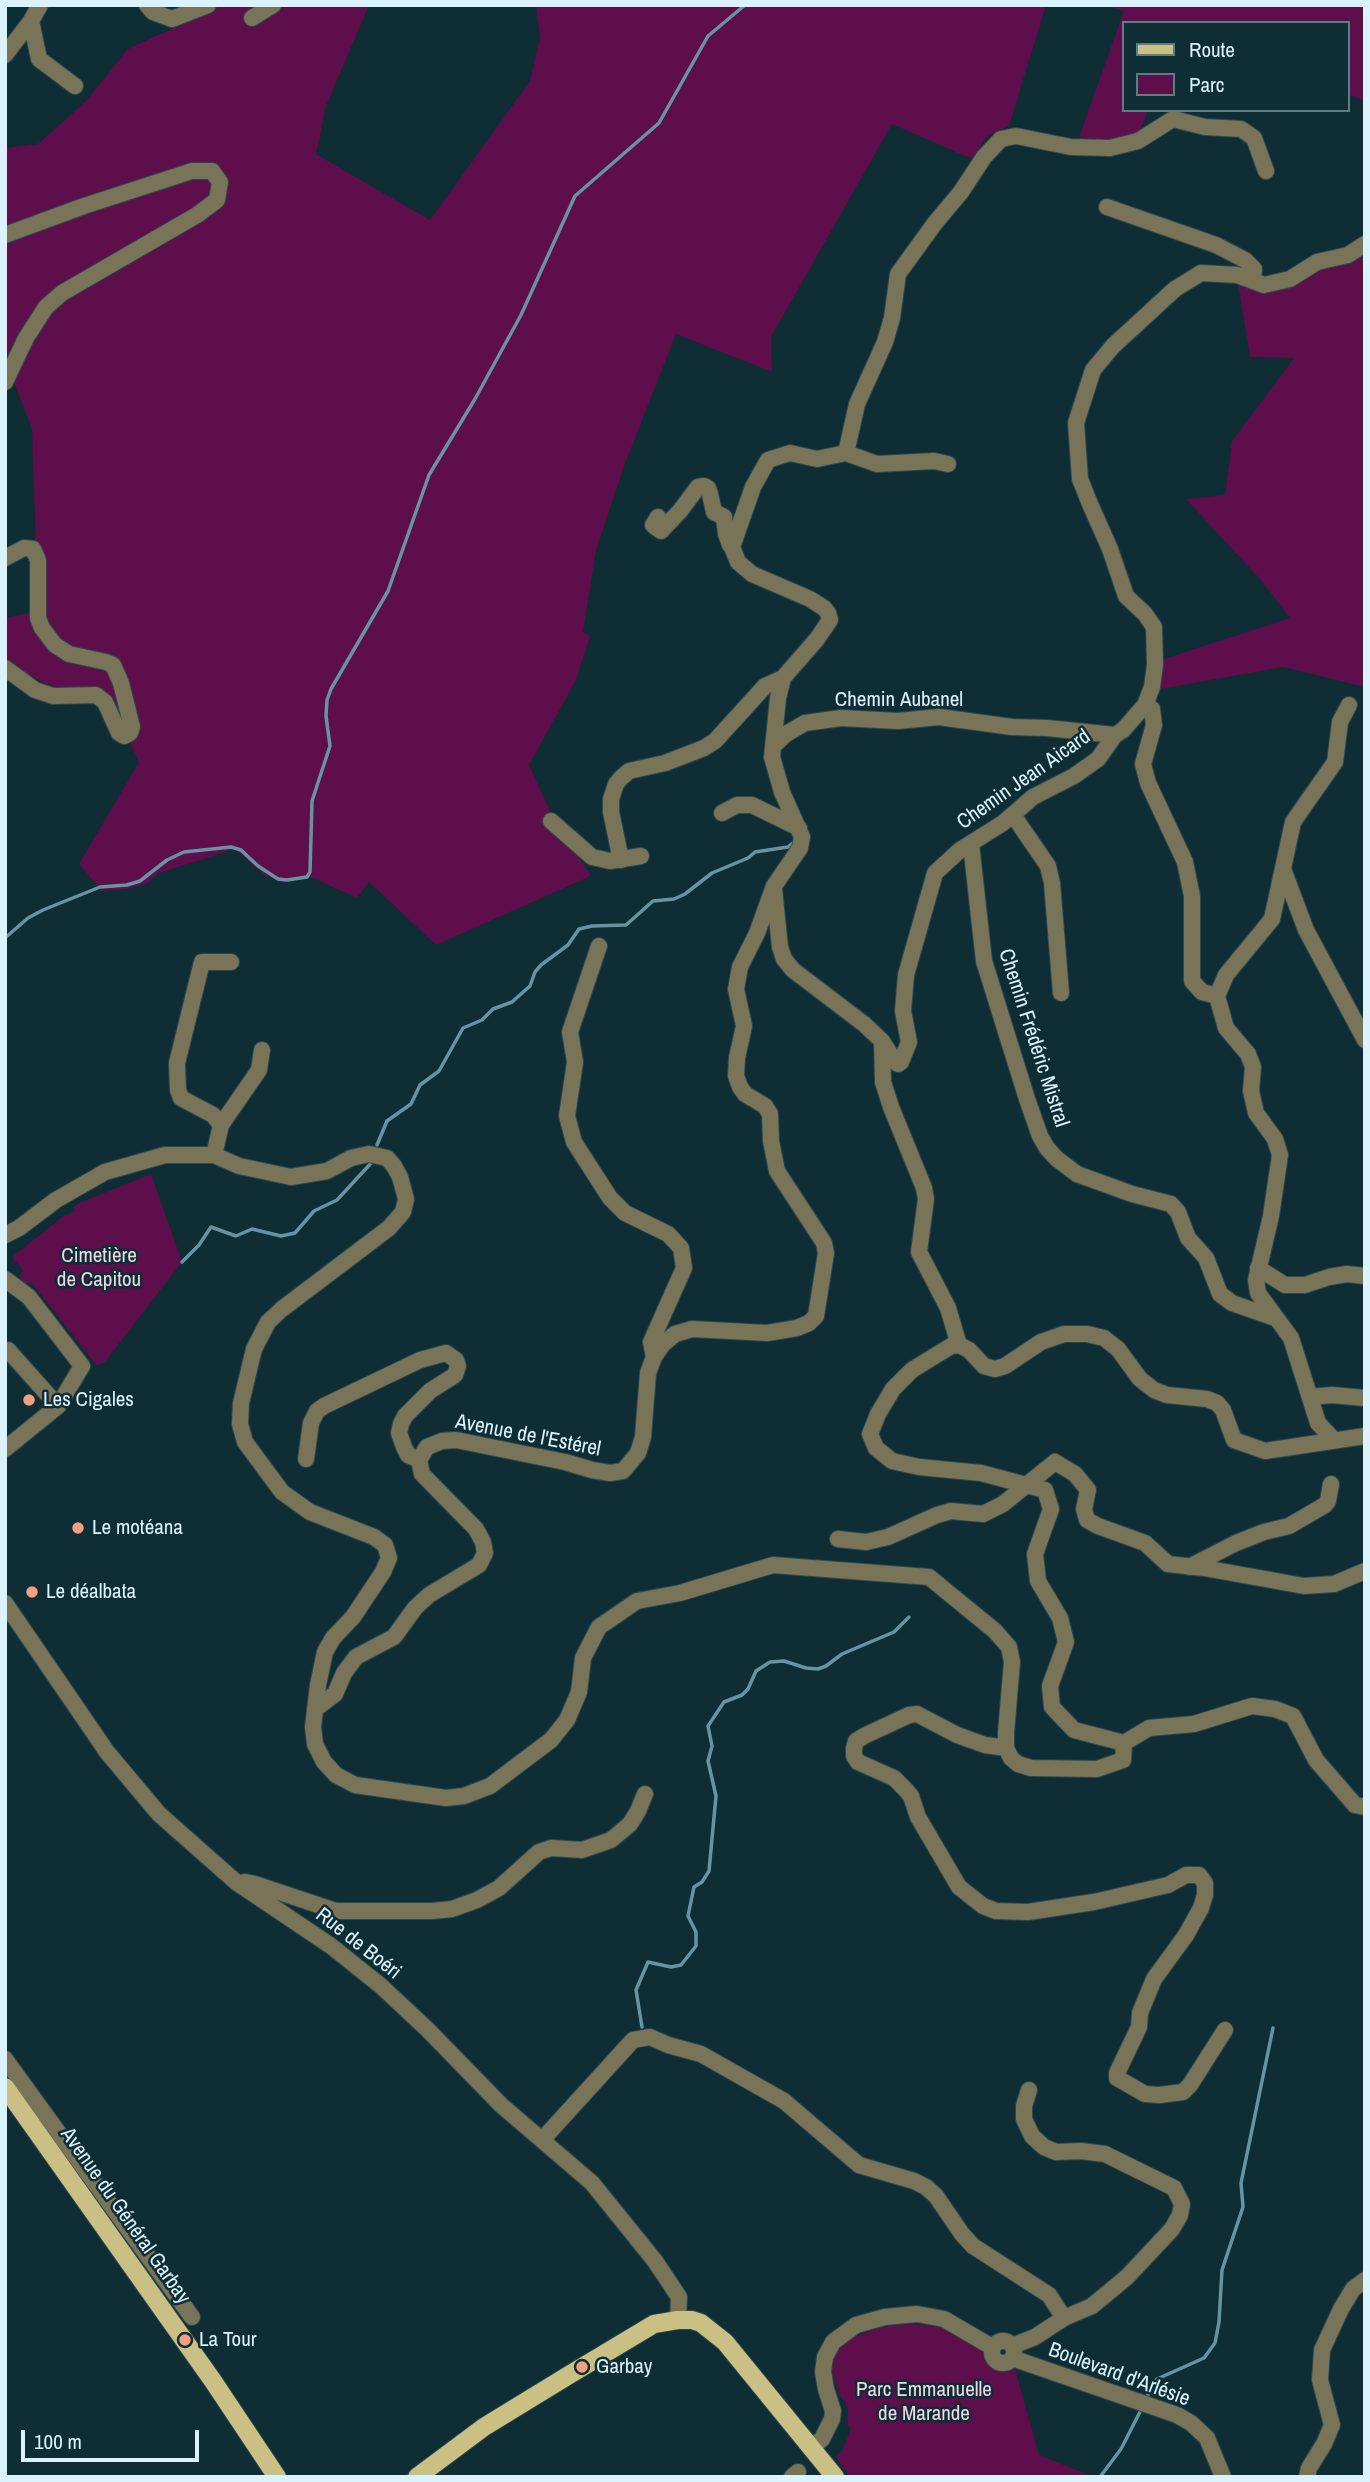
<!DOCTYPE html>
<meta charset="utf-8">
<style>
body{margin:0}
#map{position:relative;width:1370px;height:2482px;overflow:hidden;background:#0f2d35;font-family:"Archivo Narrow",sans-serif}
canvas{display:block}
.frame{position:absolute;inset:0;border:7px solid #daf3fc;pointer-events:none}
.legend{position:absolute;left:1122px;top:21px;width:228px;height:91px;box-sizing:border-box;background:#0f2d35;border:2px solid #607c85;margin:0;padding:9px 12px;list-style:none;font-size:21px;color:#daf3fc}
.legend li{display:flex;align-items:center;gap:14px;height:35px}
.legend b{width:35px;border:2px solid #607c85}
.scale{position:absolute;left:21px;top:2430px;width:178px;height:32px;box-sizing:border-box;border:4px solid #daf3fc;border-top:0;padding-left:9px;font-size:21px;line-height:24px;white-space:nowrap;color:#daf3fc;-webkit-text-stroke:5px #0f2d35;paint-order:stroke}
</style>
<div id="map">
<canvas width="1370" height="2482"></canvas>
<div class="frame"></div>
<ul class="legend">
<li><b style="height:9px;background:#cbc083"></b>Route</li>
<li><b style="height:19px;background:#5d0e4b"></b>Parc</li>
</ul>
<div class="scale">100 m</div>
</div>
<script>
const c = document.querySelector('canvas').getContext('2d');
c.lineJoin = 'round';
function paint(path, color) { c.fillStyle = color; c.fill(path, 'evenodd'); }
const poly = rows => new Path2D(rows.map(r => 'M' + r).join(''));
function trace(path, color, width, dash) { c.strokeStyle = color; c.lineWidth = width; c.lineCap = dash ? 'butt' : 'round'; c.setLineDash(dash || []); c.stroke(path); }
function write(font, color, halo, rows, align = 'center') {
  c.font = font + ' "Archivo Narrow",sans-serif'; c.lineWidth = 5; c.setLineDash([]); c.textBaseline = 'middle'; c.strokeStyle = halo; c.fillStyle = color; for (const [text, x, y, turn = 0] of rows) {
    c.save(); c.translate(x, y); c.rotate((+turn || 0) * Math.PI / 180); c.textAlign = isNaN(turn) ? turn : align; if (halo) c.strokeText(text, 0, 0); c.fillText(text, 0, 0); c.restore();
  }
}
paint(poly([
 [214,5,369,5,326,106,316,154,430,220,530,81,540,38,536,5,1046,5,1009,126,987,136,972,159,892,124,771,337,772,372,676,334,624,466,596,550,583,632,590,636,576,680,529,765,555,821,591,876,436,945,369,882,357,898,311,877,282,883,263,874,235,849,159,873,146,884,127,889,102,891,79,864,139,762,105,692,54,689,5,660,6,618,33,612,36,552,32,429,12,377,5,372,5,148,38,144,86,101,128,49,210,11],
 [1103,5,1365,5,1365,101,1347,94,1347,23,1123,23,1123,110,1148,110,1139,135,1106,141,1079,137,1124,11],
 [1365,249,1365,687,1283,667,1160,689,1161,660,1290,618,1260,579,1186,499,1225,495,1232,441,1294,358,1250,357,1238,283,1318,266],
 [151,1174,182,1262,104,1363,96,1365,32,1283,21,1284,20,1273,23,1271,12,1257,66,1214,68,1215,75,1210,73,1207,79,1203],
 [903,2324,935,2325,947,2329,1015,2369,1039,2455,1094,2477,850,2477,836,2457,843,2449,851,2428,847,2424,848,2408,839,2394,830,2364,838,2349,847,2340,877,2328]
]), '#5d0e4b');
trace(poly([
 [5,938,28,918,43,910,100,887,127,885,140,881,167,860,184,852,231,847,241,850,258,866,278,879,287,880,307,877,310,872,312,801,330,746,326,716,327,700,331,689,388,591,429,475,475,399,521,315,575,196,659,123,708,36,745,5],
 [377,1145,387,1121,411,1104,420,1085,439,1071,463,1028,482,1020,493,1009,512,1002,530,986,535,972,541,965,568,945,579,929,592,926,626,925,653,901,674,899,685,894,712,873,748,858,755,852,788,847,795,841],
 [182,1262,199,1245,211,1227,236,1236,252,1229,281,1236,295,1233,314,1211,337,1200,373,1161],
 [642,2027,636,1990,648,1962,671,1967,681,1965,696,1946,696,1932,688,1916,694,1887,702,1882,709,1871,716,1796,708,1761,712,1746,708,1726,724,1702,742,1695,748,1689,756,1671,770,1662,784,1661,806,1668,818,1669,826,1666,842,1654,894,1632,909,1617],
 [1146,2398,1157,2379,1204,2358,1215,2343,1219,2322,1222,2270,1243,2207,1241,2183,1273,2028],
 [1100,2477,1121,2449,1142,2408]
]), '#6794a2', 3.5);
const minor = poly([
 [147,5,153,12,172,19,208,5],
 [252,18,273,5],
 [31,21,39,59,75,86],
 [5,55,31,21,40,5],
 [1107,207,1216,245,1245,260,1254,269,1253,281],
 [5,235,84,206,192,171,212,171,220,182,217,200,197,215,62,293,46,307,26,338,5,382],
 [846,453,857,404,885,342,892,318,898,274,935,223,961,192,984,157,1001,139,1016,136,1071,147,1110,148,1138,141,1173,119,1205,127,1241,129,1254,138,1266,171],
 [846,453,877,464,934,461,948,464],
 [658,517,653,525,661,531,680,511,698,487,704,486,708,488,710,494,714,512,724,517,726,534,730,545],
 [5,558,24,548,33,549,38,560,38,618,42,628,55,645,69,654,106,662,113,665,121,683,132,727,130,733,124,736,119,733,105,702,96,695,53,696,35,690,5,668],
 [773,746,786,734,805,723,841,718,898,721,939,717,1012,727,1047,728,1115,735],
 [722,813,737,805,752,805,799,828],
 [1013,815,1048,866,1052,883,1061,993],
 [551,821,592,857,610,861,641,856],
 [971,844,984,961,1027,1099,1040,1136,1047,1148,1057,1159,1077,1174,1132,1194,1171,1204,1178,1212,1188,1238,1206,1258,1220,1294,1232,1303,1275,1318],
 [621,860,611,812,611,799,616,784,621,778,629,771,665,763,704,748,715,741,765,686,783,678],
 [1283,869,1306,930,1365,1040],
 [774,889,780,947,784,959,793,970,864,1024,882,1041,883,1082,891,1107,924,1188,926,1199,919,1252,948,1308,959,1345],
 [599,946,570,1032,575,1062,567,1116,574,1142,610,1198,625,1213,668,1234,681,1248,684,1268,651,1342,654,1357],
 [1217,996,1202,992,1192,981,1192,896,1185,862,1148,783,1143,764,1154,725,1152,709,1145,705,1152,687,1155,665,1154,627,1145,614,1126,596,1110,549,1090,504,1080,479,1076,423,1093,370,1113,346,1175,289,1201,273,1237,275,1264,285,1290,279,1317,262,1348,255,1365,244],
 [882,1041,894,1060,898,1064,901,1062,909,1042,903,1011,906,975,935,873,960,850,1003,823,1033,797,1074,776,1098,759,1115,735,1123,730,1145,705],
 [221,1125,259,1070,262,1050],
 [214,1155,221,1125,213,1115,181,1098,178,1090,177,1063,202,962,231,962],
 [5,1235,19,1228,56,1200,105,1172,165,1155,214,1155,239,1166,291,1177,327,1171,351,1158,369,1154,387,1158,394,1166,400,1177,406,1199,403,1212,389,1228,282,1309,268,1322,254,1349,241,1403,240,1424,245,1442,282,1492,310,1512,374,1537,385,1545,389,1558,383,1572,353,1617,333,1638,325,1652,318,1685,313,1727,315,1744,324,1762,336,1775,355,1785,446,1798,464,1796,490,1786,551,1740,567,1720,579,1692,583,1658,599,1627,637,1601,680,1593,773,1565,929,1577,995,1631,1009,1647,1012,1662,1006,1733,1006,1748,1011,1758,1018,1764,1031,1768,1097,1769,1123,1760,1124,1743,1074,1730,1052,1707,1050,1686,1066,1642,1060,1618,1038,1581,1035,1554,1051,1509,1045,1490,981,1473,919,1467,892,1461,876,1448,870,1434,878,1414,893,1389,912,1370,951,1346,959,1345,969,1350,984,1366,995,1369,1005,1366,1041,1342,1064,1334,1087,1334,1104,1338,1118,1349,1140,1379,1154,1390,1167,1395,1207,1399,1217,1403,1223,1410,1234,1440,1265,1451,1365,1436],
 [1258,1268,1285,1285,1305,1285,1329,1277,1347,1274,1365,1276],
 [5,1279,29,1297,82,1366,58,1406,5,1449],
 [5,1353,8,1350,58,1406],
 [1310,1397,1332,1395,1365,1398],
 [1333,1439,1318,1423,1291,1338,1258,1293,1256,1280,1271,1216,1280,1155,1275,1139,1256,1113,1251,1091,1253,1067,1248,1054,1226,1028,1217,996,1226,975,1272,919,1293,822,1335,762,1340,722,1349,705],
 [306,1459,311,1423,317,1411,324,1406,420,1360,446,1353,456,1360,458,1366,455,1375,430,1391,405,1416,401,1424,399,1433,404,1447,408,1455,419,1460],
 [838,1539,866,1542,888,1537,937,1515,951,1511,983,1514,1003,1504,1055,1462,1075,1474,1088,1490,1084,1509,1087,1520,1098,1526,1145,1543,1168,1564,1204,1568,1304,1586,1334,1584,1365,1571],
 [1189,1567,1236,1543,1264,1532,1289,1526,1325,1505,1328,1501,1331,1484],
 [5,1603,107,1752,159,1814,236,1882,331,1946,381,1986,428,2030,501,2105,592,2183,655,2261,679,2297,678,2320],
 [315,1709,335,1694,344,1673,356,1657,394,1637,415,1608,429,1595,479,1565,485,1553,483,1542,476,1529,422,1474,419,1460,427,1447,442,1441,456,1440,565,1462,592,1470,610,1473,623,1471,638,1453,643,1437,648,1373,654,1357,663,1344,675,1334,692,1329,767,1333,797,1328,809,1323,816,1316,826,1253,824,1243,777,1171,771,1141,770,1114,765,1106,745,1094,740,1087,736,1076,737,1058,744,1026,736,989,740,967,757,933,774,886,800,848,802,837,782,792,772,757,778,698,783,678,817,639,830,620,828,613,824,608,810,599,752,574,738,562,732,547,753,487,768,460,790,453,817,459,846,453],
 [1124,1743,1149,1728,1194,1724,1252,1706,1275,1709,1293,1716,1316,1760,1355,1805,1365,1807],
 [1006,1748,985,1745,957,1735,917,1714,909,1715,864,1736,856,1741,854,1748,854,1756,858,1762,894,1778,905,1789,911,1796,918,1817,959,1887,983,1906,996,1911,1028,1912,1094,1902,1168,1885,1186,1875,1199,1875,1205,1883,1205,1895,1201,1908,1186,1935,1154,1979,1140,2013,1139,2027,1117,2073,1117,2078,1145,2094,1159,2095,1183,2092,1190,2085,1225,2030],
 [242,1886,245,1882,255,1884,336,1911,432,1911,452,1909,477,1900,499,1888,539,1852,551,1848,582,1850,611,1840,630,1824,638,1811,645,1794],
 [5,2059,192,2317],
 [542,2140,633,2040,650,2037,668,2045,701,2054,784,2101,859,2165,914,2181,926,2187,936,2196,962,2234,973,2246,1049,2295,1064,2318],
 '992 2352a11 11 0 1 1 22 0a11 11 0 1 1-22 0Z',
 [1012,2346,1035,2337,1064,2318,1092,2306,1127,2277,1172,2229,1180,2215,1182,2204,1174,2188,1105,2154,1081,2151,1056,2152,1044,2147,1032,2136,1024,2119,1024,2106,1029,2090],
 [1012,2358,1177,2415,1191,2423,1207,2438,1223,2477],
 [812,2447,822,2439,832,2419,833,2411,826,2389,823,2372,825,2357,833,2342,856,2325,885,2317,917,2314,944,2319,992,2347],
 [792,2477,798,2472],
 [1307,2477,1309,2468,1324,2444,1332,2425,1320,2380,1322,2350,1341,2309,1353,2289,1365,2280]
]);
const major = poly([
 [5,2087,213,2381,277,2477],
 [417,2477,484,2427,569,2375,654,2324,678,2320,692,2320,701,2323,725,2342,835,2477]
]);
trace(minor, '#2b4951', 18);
trace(major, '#2b4951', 20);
trace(minor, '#797457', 16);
trace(major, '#cbc083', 18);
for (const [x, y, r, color] of [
 [29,1400,7,"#f39f82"],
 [78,1528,7,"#f39f82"],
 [32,1592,7,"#f39f82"],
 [185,2340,7,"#f39f82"],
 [582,2367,7,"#f39f82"]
]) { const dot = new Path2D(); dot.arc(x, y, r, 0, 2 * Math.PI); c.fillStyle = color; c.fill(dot); trace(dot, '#0f2d35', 2.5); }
write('21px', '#daf3fc', '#0f2d35', [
 ["Chemin Aubanel",899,700],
 ["Chemin Jean Aicard",1024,780,-35],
 ["Chemin Frédéric Mistral",1033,1038,72],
 ["Avenue de l'Estérel",528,1436,11],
 ["Rue de Boéri",358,1944,38],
 ["Avenue du Général Garbay",125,2216,55],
 ["Boulevard d'Arlésie",1119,2375,20]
]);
write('21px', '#f1d6e7', '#0f2d35', [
 ["Cimetière",99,1256],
 ["de Capitou",99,1280],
 ["Parc Emmanuelle",924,2390],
 ["de Marande",924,2414]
]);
write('21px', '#daf3fc', '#0f2d35', [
 ["Les Cigales",43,1400],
 ["Le motéana",92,1528],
 ["Le déalbata",46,1592],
 ["La Tour",199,2340],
 ["Garbay",596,2367]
], 'left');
</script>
